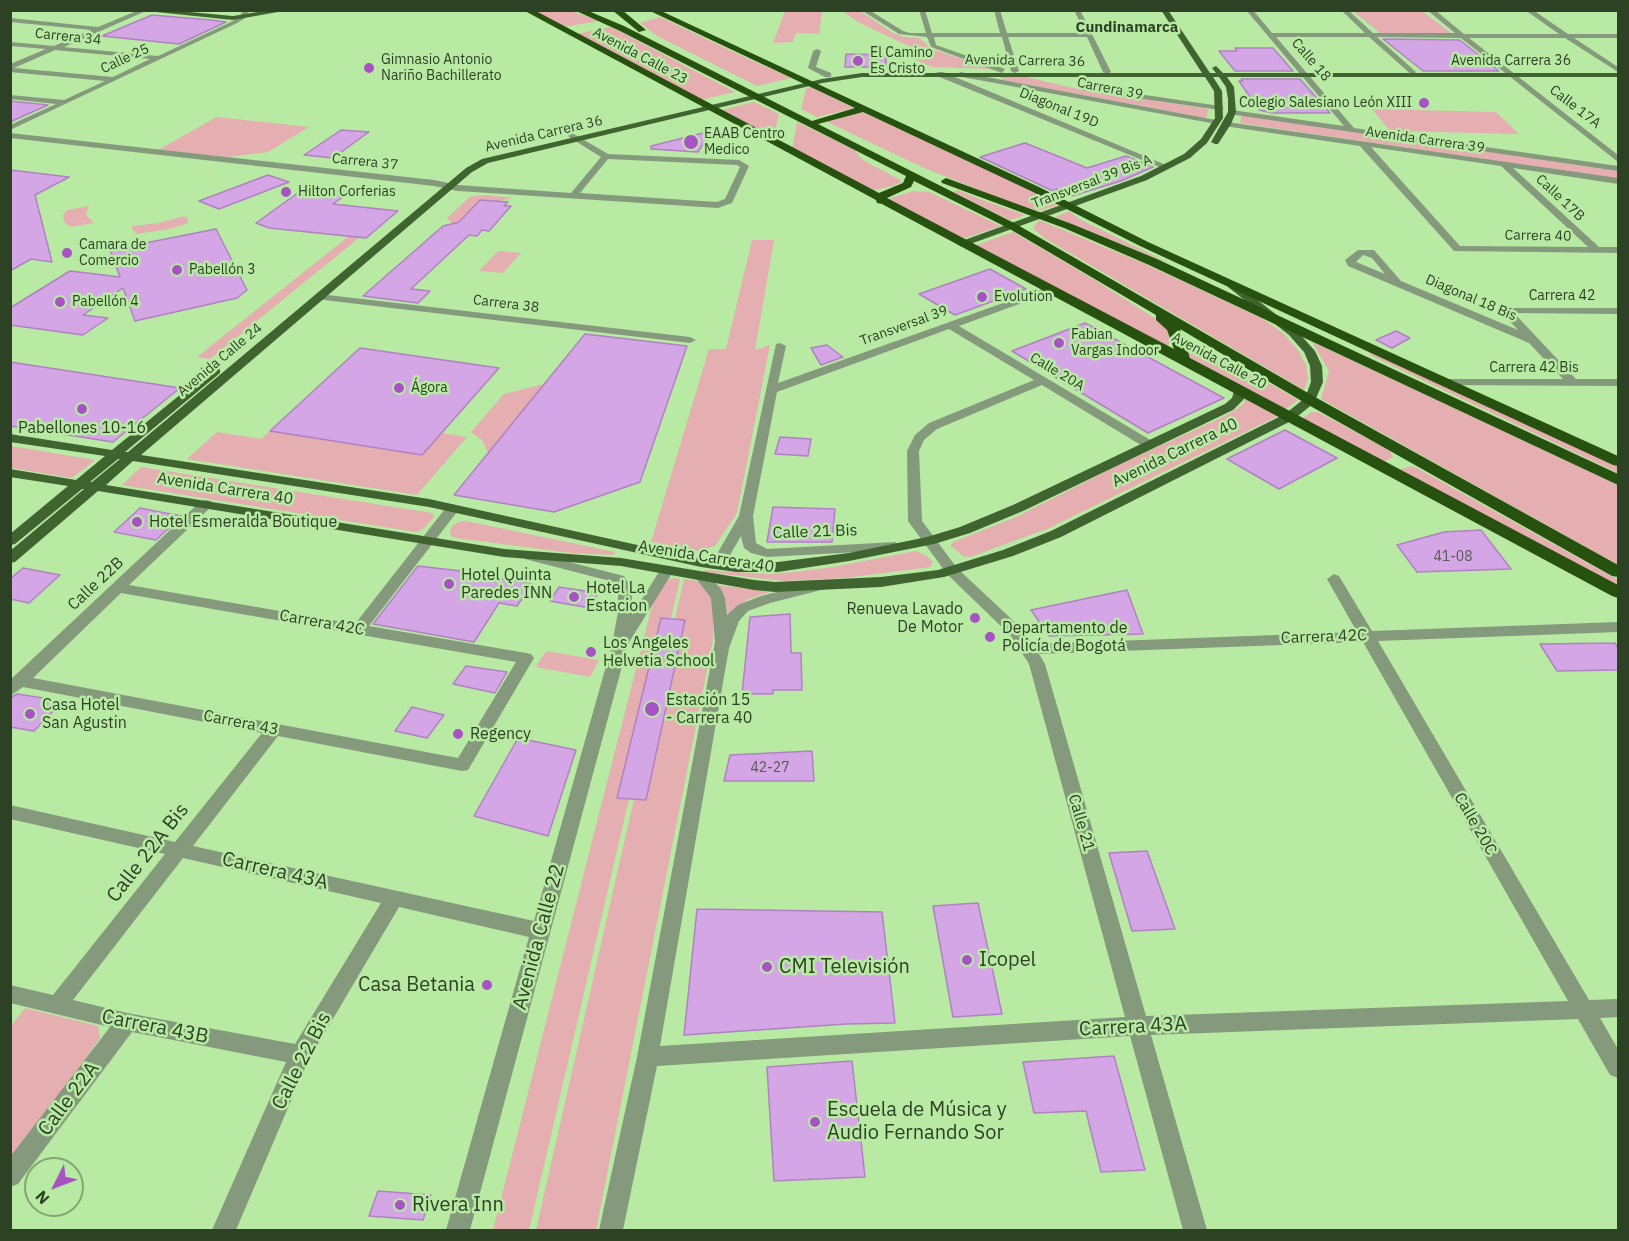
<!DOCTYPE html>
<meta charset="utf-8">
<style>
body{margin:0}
#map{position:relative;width:1629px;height:1241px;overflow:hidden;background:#b8eaa4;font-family:"IBM Plex Sans",sans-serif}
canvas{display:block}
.frame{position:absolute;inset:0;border:12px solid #2d4125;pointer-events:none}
.north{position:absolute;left:24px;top:1157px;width:60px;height:60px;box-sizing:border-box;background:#b8eaa4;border:2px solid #80a671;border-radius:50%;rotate:228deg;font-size:16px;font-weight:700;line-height:24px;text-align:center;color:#2d4125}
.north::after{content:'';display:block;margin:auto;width:21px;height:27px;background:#a753c3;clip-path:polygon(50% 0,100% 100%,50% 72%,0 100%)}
</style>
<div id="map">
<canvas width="1629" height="1241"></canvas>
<div class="frame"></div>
<div class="north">N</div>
</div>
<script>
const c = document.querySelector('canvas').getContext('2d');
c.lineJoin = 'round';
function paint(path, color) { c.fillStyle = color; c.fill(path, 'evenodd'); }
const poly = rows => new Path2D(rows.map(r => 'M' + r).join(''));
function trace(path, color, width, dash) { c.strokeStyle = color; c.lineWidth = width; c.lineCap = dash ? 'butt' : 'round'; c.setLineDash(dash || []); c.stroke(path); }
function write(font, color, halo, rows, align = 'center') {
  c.font = font + ' "IBM Plex Sans",sans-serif'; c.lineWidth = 5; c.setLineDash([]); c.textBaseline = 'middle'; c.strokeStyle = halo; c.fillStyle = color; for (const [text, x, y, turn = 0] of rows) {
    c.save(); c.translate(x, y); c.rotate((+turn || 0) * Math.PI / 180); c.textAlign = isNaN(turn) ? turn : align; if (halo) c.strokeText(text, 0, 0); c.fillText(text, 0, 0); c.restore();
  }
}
paint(poly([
 [533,11,571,11,599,21,563,27],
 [785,11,822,11,819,34,796,33,793,42,773,43],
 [843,11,860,11,893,33,904,37,919,38,932,49,992,69,932,67,894,50,915,49,858,22],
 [1353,11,1422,11,1451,33,1380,33],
 [660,17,740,55,791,78,757,86,657,36,640,23],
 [611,27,735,92,700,100,576,34],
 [999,76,1022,76,1073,88,1209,109,1206,118,1003,80],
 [810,87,854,108,817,117,801,109,806,89],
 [754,102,779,114,773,138,722,110],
 [1372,109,1496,112,1519,134,1390,131],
 [862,112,1061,204,1039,211,1015,204,922,167,825,121],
 [1242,115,1618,171,1618,179,1240,123],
 [217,117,309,127,268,152,228,157,158,150],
 [797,122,854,150,863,160,902,181,896,185,872,191,792,149],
 [958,190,982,200,1025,215,1010,220,953,192],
 [913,191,929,192,1001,226,962,239,888,199],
 [487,195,512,198,499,201,480,200,459,222,453,224,447,218,471,196],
 [89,206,86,215,94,223,71,227,64,222,63,215,67,210],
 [1069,211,1081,220,1171,264,1055,217],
 [184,216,188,219,188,223,170,229,136,234,132,229,132,226,159,223],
 [1039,220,1145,264,1263,319,1284,334,1298,350,1306,365,1308,379,1304,390,1044,238,1033,228],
 [1013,232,1098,282,1162,323,1167,329,1170,341,1167,349,974,246],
 [349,236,360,237,210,359,197,357],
 [752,240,774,240,755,350,770,345,737,513,715,546,697,551,651,542,709,349,726,349],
 [498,251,521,253,503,273,479,271],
 [1184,337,1240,371,1257,376,1298,400,1283,411,1195,362,1186,352],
 [1312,342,1618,485,1618,565,1321,399,1329,371],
 [1360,344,1618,465,1618,473,1372,356],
 [544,384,488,453,482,440,471,432,504,394],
 [1246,399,1278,416,1047,529,970,557,963,556,951,546,953,542,1016,517,1121,464,1227,415,1242,405],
 [1312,412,1318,412,1390,451,1393,457,1383,462,1303,420,1304,417],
 [270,431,421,455,441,433,467,437,417,495,187,459,217,432,261,439],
 [11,446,95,460,72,478,11,468],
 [1413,466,1618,580,1618,587,1409,476,1401,469],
 [141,467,432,513,434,517,422,530,416,532,122,485],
 [461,521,466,521,615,552,613,555,571,553,456,538,451,536,450,531,453,525],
 [916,551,927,556,933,562,930,567,845,578,784,581,704,572,704,570,767,574,793,572,833,567],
 [673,578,680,579,529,1230,493,1230,652,606,662,582],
 [684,579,703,582,713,602,713,640,596,1230,536,1230],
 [718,585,770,592,748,599,728,617,725,598],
 [546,651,599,660,590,677,536,667],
 [25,1008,98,1026,100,1038,11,1164,11,1026]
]), '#e5aeb0');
const building = poly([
 [152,15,211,20,226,22,179,44,102,36,152,15],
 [1383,39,1460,40,1499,71,1423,71,1383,39],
 [1235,48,1273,48,1293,71,1235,71,1219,51,1237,51,1235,48],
 [846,54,886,55,886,67,845,67,846,54],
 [1241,79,1300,79,1330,113,1272,113,1259,110,1239,81,1243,81,1241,79],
 [10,101,48,105,10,122,10,101],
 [341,130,369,132,333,158,304,155,341,130],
 [711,131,698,152,651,149,651,146,711,131],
 [1025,143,1087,168,1126,156,1153,167,1121,181,1072,196,1057,189,1053,191,980,157,1025,143],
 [10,170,69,177,35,195,52,262,31,259,10,271,10,170],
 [268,175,289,182,219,209,199,201,268,175],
 [306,187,350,192,333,204,398,211,366,238,269,228,256,223,306,187],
 [480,200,508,202,504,206,511,206,489,231,482,230,477,236,469,235,411,289,430,291,418,303,363,296,443,226,459,222,480,200],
 [216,229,247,290,237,298,135,321,123,288,83,315,108,318,83,335,10,325,10,308,70,271,120,277,110,250,216,229],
 [990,269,1026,289,955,315,919,294,990,269],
 [1085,323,1172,370,1224,398,1148,433,1012,351,1085,323],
 [1396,331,1410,338,1392,348,1376,340,1396,331],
 [585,334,687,346,640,482,554,512,454,495,585,334],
 [827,345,843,357,821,365,811,348,827,345],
 [360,348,499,368,422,455,270,431,360,348],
 [10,362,180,388,113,442,10,426,10,362],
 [1285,430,1337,458,1279,489,1227,459,1285,430],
 [780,437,811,439,808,456,775,454,780,437],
 [773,507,835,509,832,542,767,542,773,507],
 [140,508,160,512,182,516,156,540,114,532,140,508],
 [1481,530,1511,569,1417,572,1397,545,1444,532,1481,530],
 [418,566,461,571,532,584,517,606,499,603,474,642,373,624,418,566],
 [23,568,60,575,29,603,10,599,10,579,23,568],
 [559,587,598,593,590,608,550,601,559,587],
 [1127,590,1143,634,1049,636,1031,610,1127,590],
 [790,614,791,653,801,653,802,690,773,690,773,694,742,694,750,617,790,614],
 [661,618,685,620,646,800,617,798,661,618],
 [1615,643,1618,648,1618,670,1557,671,1540,644,1615,643],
 [466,666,507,672,495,693,453,684,466,666],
 [17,694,63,701,34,731,10,727,10,698,17,694],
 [412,707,444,715,427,738,395,731,412,707],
 [518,738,576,750,548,836,474,816,518,738],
 [812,751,814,781,724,781,730,755,812,751],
 [1147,851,1175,929,1132,931,1109,853,1147,851],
 [978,903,1002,1014,953,1017,933,906,978,903],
 [697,909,882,912,895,1023,846,1024,684,1035,697,909],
 [1114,1056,1145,1170,1101,1172,1086,1111,1034,1113,1023,1062,1114,1056],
 [852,1061,865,1177,774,1181,767,1067,852,1061],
 [378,1191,431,1195,423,1220,369,1216,378,1191]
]);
paint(building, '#d4a6e5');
trace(building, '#b182c2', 1.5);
paint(poly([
 [139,10,146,11,64,47,158,56,233,21,240,17,243,10,250,10,244,19,237,23,10,130,10,125,56,104,10,99,10,95,64,100,105,81,10,72,10,64,46,49,10,46,10,42,54,46,91,30,10,22,10,18,98,27,139,10],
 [55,50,150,59,113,77,14,68,55,50],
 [861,10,869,10,903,31,910,33,926,33,919,10,925,10,932,33,1000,33,994,10,1000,10,1007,33,1085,33,1074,10,1080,10,1111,72,1107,74,1103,72,1087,37,1008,37,1019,71,1015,73,1011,71,1002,37,934,37,936,45,1005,69,1002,73,931,47,927,37,899,34,861,10],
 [1246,10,1253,10,1272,33,1365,33,1341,10,1348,10,1373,33,1455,33,1427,10,1435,10,1464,34,1559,34,1525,10,1533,10,1568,34,1618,34,1618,38,1574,38,1618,67,1618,72,1565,38,1469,38,1618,155,1618,162,1461,38,1377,37,1416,72,1413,76,1369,37,1276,37,1354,128,1618,166,1618,171,1229,114,1229,110,1232,110,1344,126,1246,10],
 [817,49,821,51,816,67,831,73,831,77,825,77,808,68,813,51,817,49],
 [937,72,943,72,1171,167,1164,169,937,76,937,72],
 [960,72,1216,120,1220,122,1216,124,957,76,960,72],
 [1084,86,1220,106,1224,108,1220,110,1081,90,1080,88,1084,86],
 [1227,122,1618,178,1618,184,1513,168,1599,247,1618,247,1618,253,1454,251,1360,146,1224,126,1224,122,1227,122],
 [1371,147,1501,166,1588,247,1460,246,1371,147],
 [10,133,434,180,458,185,571,193,601,157,569,137,568,135,572,133,608,154,739,160,749,166,732,203,718,208,458,191,434,186,10,138,10,133],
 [608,159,737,165,740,167,725,199,717,202,580,193,608,159],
 [1358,250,1374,250,1401,281,1518,330,1501,312,1501,308,1618,308,1618,314,1514,313,1576,379,1618,379,1618,386,1445,385,1443,383,1449,379,1563,379,1529,343,1348,266,1345,260,1358,250],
 [1363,255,1372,258,1385,274,1356,262,1363,255],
 [1048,287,1053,290,1052,292,959,326,1152,441,1154,444,1152,447,1144,447,1042,385,937,429,924,440,919,451,922,521,957,568,1021,628,1033,644,1357,632,1327,579,1334,574,1339,576,1372,631,1618,622,1618,632,1378,641,1589,1000,1618,999,1618,1017,1600,1018,1618,1049,1618,1078,1610,1075,1578,1019,1151,1035,1207,1230,1183,1230,1130,1036,657,1066,623,1230,599,1230,637,1057,715,642,711,598,695,577,697,574,707,574,721,589,725,598,727,615,738,605,761,596,820,581,827,586,825,589,770,603,748,611,739,621,729,648,660,1046,1125,1017,1029,664,1011,636,947,574,908,521,907,451,915,435,929,423,1034,380,949,329,777,392,753,516,756,543,767,549,895,542,902,546,895,550,767,557,751,553,744,548,741,536,722,569,712,569,710,566,739,516,776,344,780,343,786,346,778,383,1048,287],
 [1363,642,1568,1001,1146,1016,1045,664,1039,654,1363,642],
 [319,294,690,337,696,340,690,343,315,299,315,295,319,294],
 [206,500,211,501,213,504,211,507,129,585,355,624,448,505,453,504,460,508,369,626,526,653,531,654,534,658,468,770,462,771,278,736,193,846,534,921,612,645,618,612,618,589,614,582,525,559,523,556,530,552,624,576,632,589,632,615,662,567,672,567,674,570,628,644,470,1230,446,1230,529,937,399,907,308,1061,236,1230,212,1230,286,1062,132,1032,18,1184,10,1187,10,1157,110,1027,10,1003,10,985,53,995,165,854,10,819,10,805,175,842,262,733,23,687,10,696,10,680,201,501,206,500],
 [121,593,516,662,458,758,33,678,121,593],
 [183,858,381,903,295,1044,127,1013,73,1000,183,858]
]), '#859a7d');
paint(poly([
 [137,10,168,10,233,16,270,10,289,10,233,20,137,10],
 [1161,10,1168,10,1210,73,1216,73,1212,68,1216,66,1223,73,1618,73,1618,77,1227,77,1234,87,1236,112,1231,124,1218,144,1215,144,1211,142,1228,112,1228,99,1226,87,1219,77,1213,77,1222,91,1223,118,1207,143,1190,158,1147,180,962,247,957,244,959,242,1141,176,1184,154,1201,139,1215,118,1214,91,1205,77,862,77,822,83,488,163,472,172,141,455,429,499,701,559,736,562,778,562,849,553,927,537,960,527,1013,505,1225,404,1232,398,1235,388,1239,387,1245,391,1244,399,1233,410,1023,511,970,533,934,544,849,561,778,572,736,572,701,567,429,507,133,461,106,485,504,549,621,558,754,580,775,582,881,577,938,570,1003,550,1051,531,1285,414,1305,398,1311,382,1310,366,1304,352,1289,335,1228,287,1228,283,1236,283,1297,331,1315,351,1322,366,1323,382,1314,403,1293,420,1061,537,1013,556,944,577,881,587,775,592,754,590,621,566,504,557,98,491,15,562,10,563,10,551,84,489,82,489,15,544,10,545,10,534,68,486,10,477,10,469,76,480,105,456,10,442,10,434,112,450,212,369,220,369,220,373,125,452,128,452,466,168,482,159,822,79,862,73,1202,73,1161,10],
 [118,459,120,459,92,482,90,482,118,459]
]), '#406430');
paint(poly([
 [523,10,534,10,879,193,903,183,906,176,618,30,574,10,586,10,624,26,812,121,855,108,648,10,659,10,1039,187,1148,242,1618,456,1618,466,1613,465,1140,246,1031,191,863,112,818,124,1016,224,1315,397,1618,565,1618,577,1612,576,1305,403,1180,329,1190,358,1618,585,1618,598,1612,596,882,204,877,203,876,200,523,10],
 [914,181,1008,228,1156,315,1156,320,1167,330,1174,349,887,198,911,187,914,181],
 [612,10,622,10,646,30,639,32,612,10],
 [946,178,1072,224,1157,259,1618,474,1618,485,1149,265,1064,228,942,183,941,181,946,178]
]), '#27510f');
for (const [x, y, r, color] of [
 [858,61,6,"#a753c3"],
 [369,68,6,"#a753c3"],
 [1424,103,6,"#a753c3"],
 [691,142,8,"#a753c3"],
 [286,192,6,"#a753c3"],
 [67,253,6,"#a753c3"],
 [177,270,6,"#a753c3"],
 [982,297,6,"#a753c3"],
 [60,302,6,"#a753c3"],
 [1059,343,6,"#a753c3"],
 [399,388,6,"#a753c3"],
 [82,409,6,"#a753c3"],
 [137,522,6,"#a753c3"],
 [449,584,6,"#a753c3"],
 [574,597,6,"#a753c3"],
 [975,618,6,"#a753c3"],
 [990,637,6,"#a753c3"],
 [591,652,6,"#a753c3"],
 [652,709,8,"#a753c3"],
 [30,714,6,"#a753c3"],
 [458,734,6,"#a753c3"],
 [967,960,6,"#a753c3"],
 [767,967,6,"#a753c3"],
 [487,985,6,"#a753c3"],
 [815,1122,6,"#a753c3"],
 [400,1205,6,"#a753c3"]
]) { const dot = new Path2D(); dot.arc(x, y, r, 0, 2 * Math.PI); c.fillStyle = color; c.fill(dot); trace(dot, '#b8eaa4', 2); }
write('14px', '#2d4125', '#b8eaa4', [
 ["Carrera 34",68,37,6],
 ["Avenida Calle 23",640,56,28],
 ["Calle 25",125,59,-25],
 ["Calle 18",1311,60,49],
 ["Avenida Carrera 36",1025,61,1],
 ["Avenida Carrera 36",1511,61],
 ["Carrera 39",1110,89,11],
 ["Calle 17A",1575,107,38],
 ["Diagonal 19D",1059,108,22],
 ["Avenida Carrera 36",544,134,-13],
 ["Avenida Carrera 39",1425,140,8],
 ["Carrera 37",365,162,6],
 ["Transversal 39 Bis A",1092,182,-21],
 ["Calle 17B",1560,198,43],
 ["Carrera 40",1538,236,1],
 ["Carrera 42",1562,296],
 ["Diagonal 18 Bis",1471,298,23],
 ["Carrera 38",506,304,7],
 ["Transversal 39",904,326,-20],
 ["Avenida Calle 24",220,360,-40],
 ["Avenida Calle 20",1219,361,28],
 ["Carrera 42 Bis",1534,368],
 ["Calle 20A",1057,372,31]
]);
write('14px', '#2d4125', '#b8eaa4', [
 ["El Camino",870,53],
 ["Es Cristo",870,69],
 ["Gimnasio Antonio",381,60],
 ["Nariño Bachillerato",381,76],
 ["Colegio Salesiano León XIII",1412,103,"right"],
 ["EAAB Centro",704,134],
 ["Medico",704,150],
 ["Hilton Corferias",298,192],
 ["Camara de",79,245],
 ["Comercio",79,261],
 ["Pabellón 3",189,270],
 ["Evolution",994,297],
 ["Pabellón 4",72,302],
 ["Fabian",1071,335],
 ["Vargas Indoor",1071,351],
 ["Ágora",411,388]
], 'left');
write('14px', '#575a55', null, [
 ["41-08",1453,557],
 ["42-27",770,768]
]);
write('bold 15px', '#2d4125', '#b8eaa4', [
 ["Cundinamarca",1127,28]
]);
write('16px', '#2d4125', '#b8eaa4', [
 ["Pabellones 10-16",82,428,"center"],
 ["Hotel Esmeralda Boutique",149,522],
 ["Hotel Quinta",461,575],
 ["Paredes INN",461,593],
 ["Hotel La",586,588],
 ["Estacion",586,606],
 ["Renueva Lavado",963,609,"right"],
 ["De Motor",963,627,"right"],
 ["Departamento de",1002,628],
 ["Policía de Bogotá",1002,646],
 ["Los Angeles",603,643],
 ["Helvetia School",603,661],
 ["Estación 15",666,700],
 ["- Carrera 40",666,718],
 ["Casa Hotel",42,705],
 ["San Agustin",42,723],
 ["Regency",470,734]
], 'left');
write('16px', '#2d4125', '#b8eaa4', [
 ["Avenida Carrera 40",1175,453,-26],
 ["Avenida Carrera 40",225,489,9],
 ["Calle 21 Bis",815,532,-2],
 ["Avenida Carrera 40",706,557,9],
 ["Calle 22B",96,584,-43],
 ["Carrera 42C",322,623,10],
 ["Carrera 42C",1324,637,-2],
 ["Carrera 43",241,723,11],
 ["Calle 21",1081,823,74],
 ["Calle 20C",1475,824,60]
]);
write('20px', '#2d4125', '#b8eaa4', [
 ["Calle 22A Bis",148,853,-52],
 ["Carrera 43A",275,871,13],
 ["Avenida Calle 22",539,937,-75],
 ["Carrera 43B",155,1027,11],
 ["Carrera 43A",1133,1027,-3],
 ["Calle 22 Bis",302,1061,-63],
 ["Calle 22A",69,1099,-53]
]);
write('20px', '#2d4125', '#b8eaa4', [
 ["Icopel",979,960],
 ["CMI Televisión",779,967],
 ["Casa Betania",475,985,"right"],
 ["Escuela de Música y",827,1110],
 ["Audio Fernando Sor",827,1133],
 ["Rivera Inn",412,1205]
], 'left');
</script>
